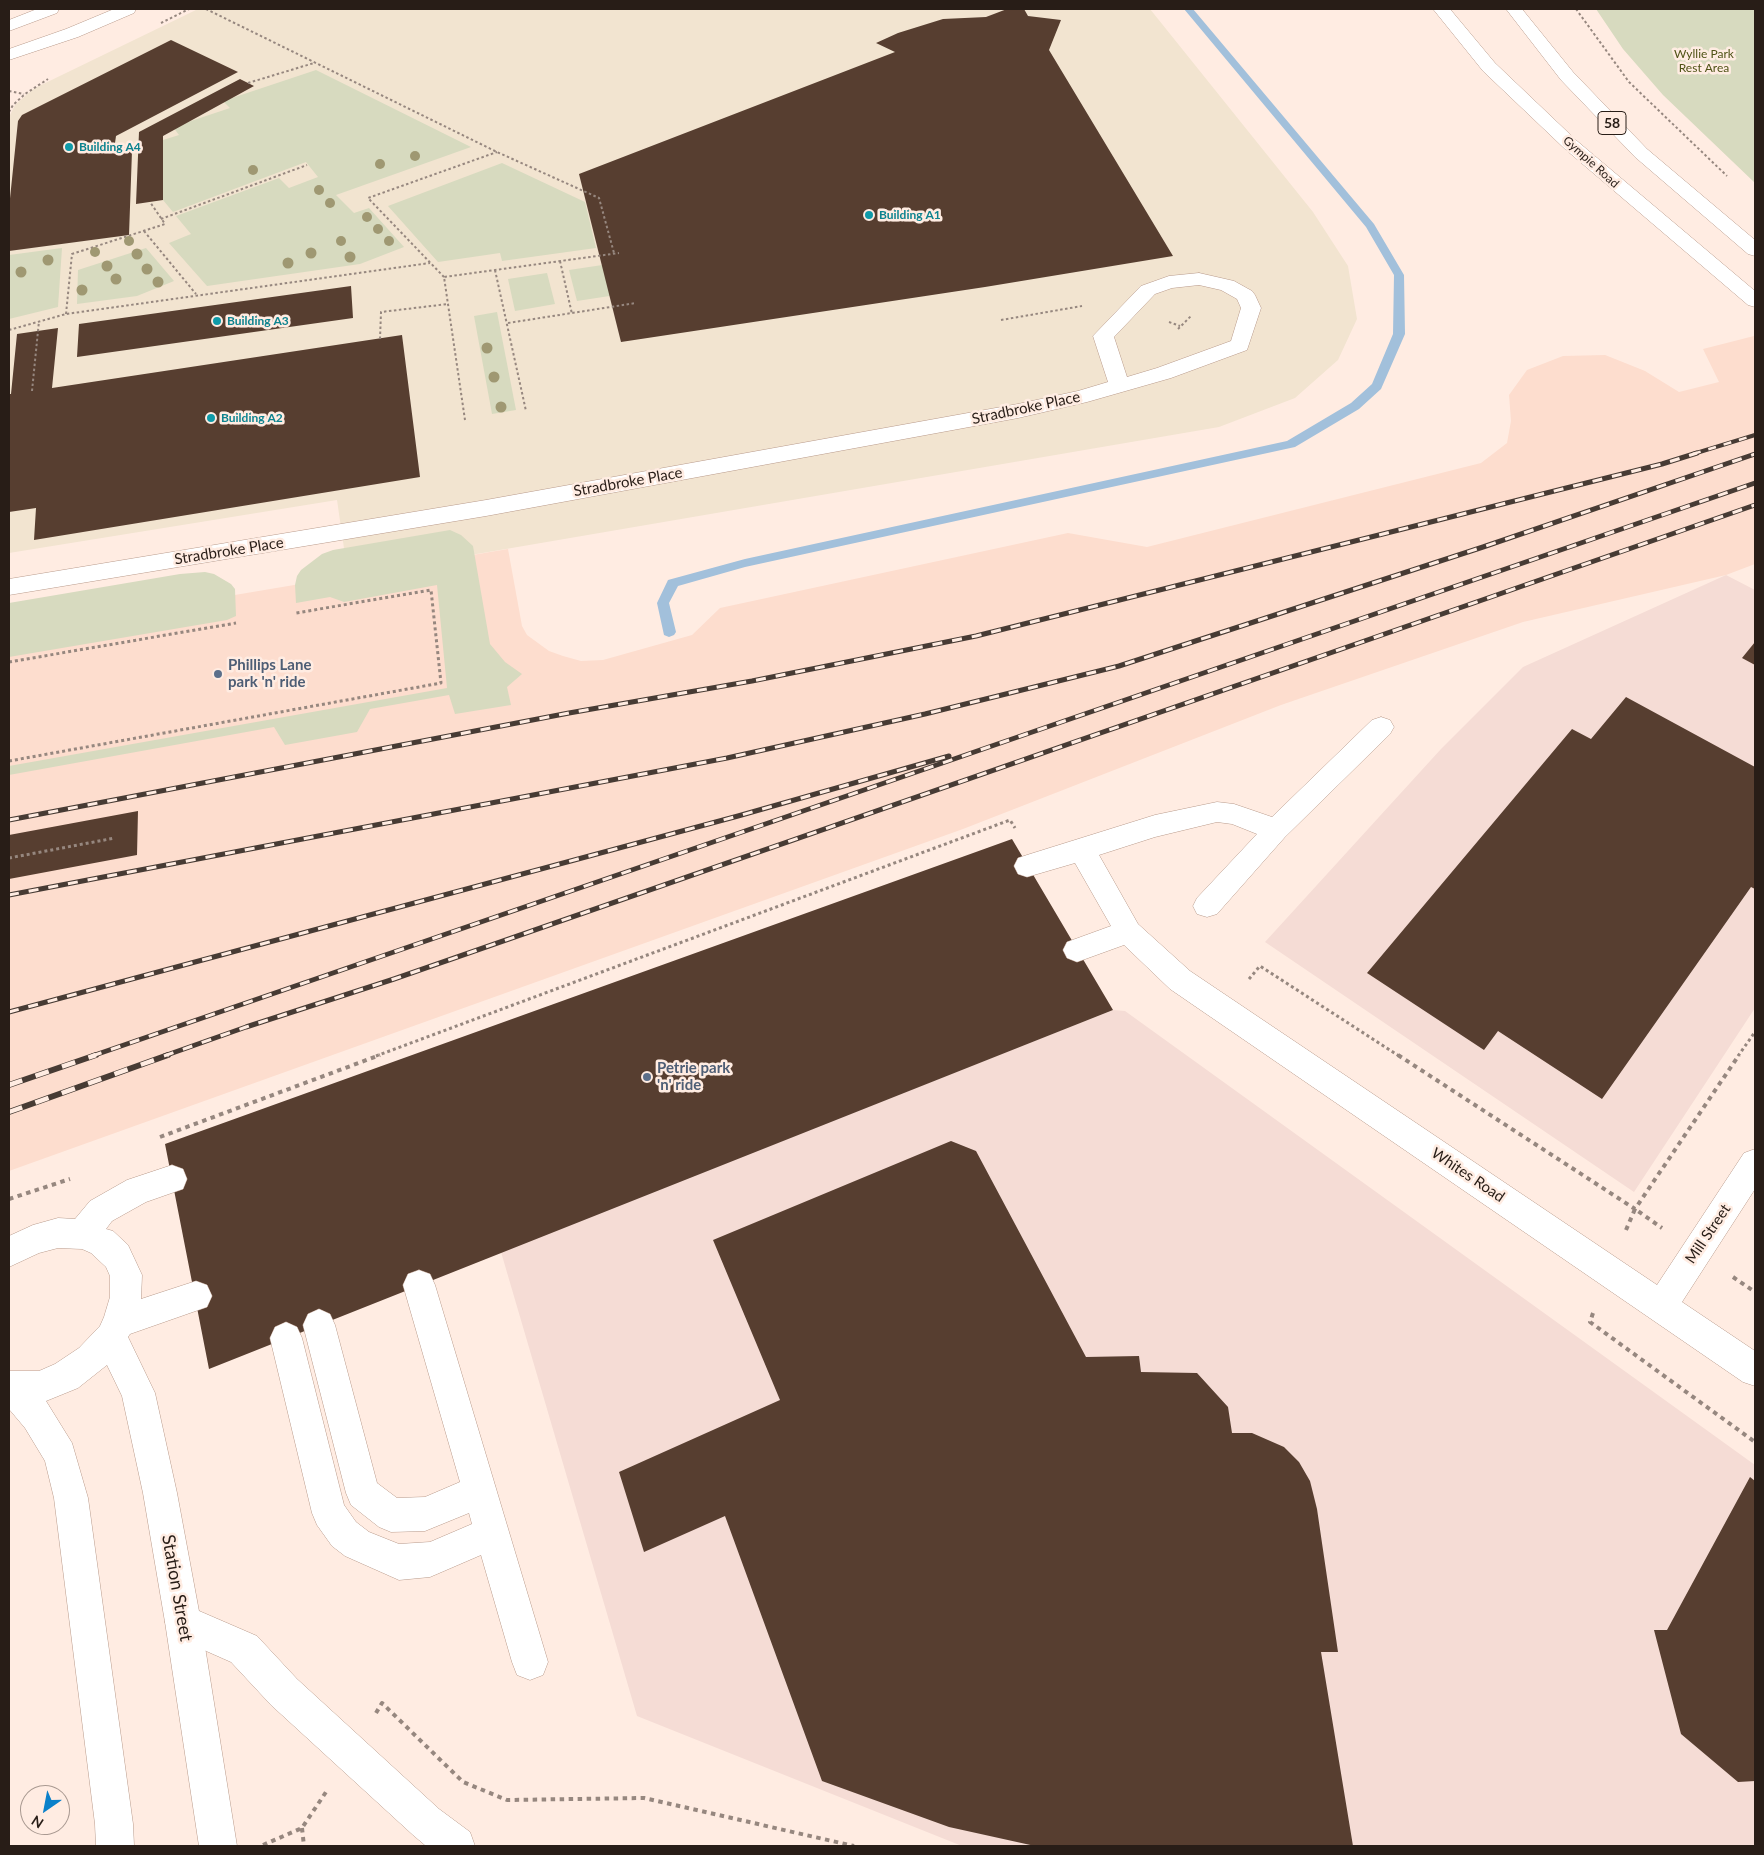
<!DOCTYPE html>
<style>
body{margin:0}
#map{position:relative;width:1764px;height:1855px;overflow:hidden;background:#ffece2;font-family:Lato,sans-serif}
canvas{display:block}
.frame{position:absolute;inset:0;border:10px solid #281d17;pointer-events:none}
.north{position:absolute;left:20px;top:1785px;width:50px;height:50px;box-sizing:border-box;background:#ffece2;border:1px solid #a99991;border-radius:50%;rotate:213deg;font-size:14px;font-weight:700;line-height:20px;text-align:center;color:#281d17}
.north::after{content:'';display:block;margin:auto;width:18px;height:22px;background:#0b81ca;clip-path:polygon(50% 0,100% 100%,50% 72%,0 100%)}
</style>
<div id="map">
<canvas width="1764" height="1855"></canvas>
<div class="frame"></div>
<div class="north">N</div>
</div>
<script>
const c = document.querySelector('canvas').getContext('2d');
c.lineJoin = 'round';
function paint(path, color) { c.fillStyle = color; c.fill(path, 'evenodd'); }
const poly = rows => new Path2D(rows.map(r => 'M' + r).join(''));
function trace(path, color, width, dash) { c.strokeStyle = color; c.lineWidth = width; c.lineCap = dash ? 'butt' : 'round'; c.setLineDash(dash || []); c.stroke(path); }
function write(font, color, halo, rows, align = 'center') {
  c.font = font + ' Lato,sans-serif'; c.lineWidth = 5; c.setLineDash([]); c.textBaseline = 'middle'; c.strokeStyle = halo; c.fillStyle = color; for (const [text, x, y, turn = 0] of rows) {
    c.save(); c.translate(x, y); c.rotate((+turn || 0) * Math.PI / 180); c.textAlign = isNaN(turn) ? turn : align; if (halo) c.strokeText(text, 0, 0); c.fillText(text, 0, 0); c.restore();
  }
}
paint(poly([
 [1726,575,1755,590,1755,1008,1634,1192,1265,942,1441,749,1523,667],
 [1113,1010,1125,1011,1755,1465,1755,1846,962,1846,637,1716,501,1252]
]), '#f5dcd5');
paint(poly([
 [1754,336,1755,564,1726,575,1523,622,1281,705,963,829,9,1171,9,633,508,549,522,626,527,635,549,651,563,656,581,661,603,660,692,635,720,608,1068,533,1147,547,1481,463,1507,443,1511,421,1509,395,1527,370,1563,356,1605,355,1645,371,1679,392,1719,382,1703,349]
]), '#fdddce');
paint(poly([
 [198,9,1150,9,1313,212,1348,266,1357,319,1338,360,1295,398,1219,427,348,576,337,500,9,553,9,126,10,115,15,105,33,89]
]), '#f2e4d0');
paint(poly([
 [1596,9,1755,9,1755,183,1663,95,1623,49],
 [316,70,471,147,336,195,354,213,369,208,404,247,360,264,207,286,169,243,191,234,176,216,279,178,289,188,318,177,306,162,173,212,163,200,163,140,179,135,173,127,230,108,223,101],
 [502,163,585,202,596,248,502,261,500,253,438,262,388,206],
 [62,248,58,307,9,319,9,255],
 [146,248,174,281,137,296,77,304,78,270],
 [609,264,616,295,577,301,569,270],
 [547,273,555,304,515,311,508,279],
 [497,312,516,410,492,414,474,316],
 [450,530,461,535,473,546,490,644,505,662,522,674,507,687,511,705,455,714,449,695,370,709,357,732,285,745,274,727,9,775,9,766,447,688,437,585,344,602,330,597,296,603,295,585,297,576,301,570,322,554,333,550],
 [205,572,214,574,231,584,235,589,236,616,227,620,9,657,9,603,180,574]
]), '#d7dabf');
paint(poly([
 [1184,9,1193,9,1374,224,1404,275,1405,334,1381,389,1359,409,1295,447,745,567,678,586,669,603,676,632,674,635,669,637,664,635,657,603,668,580,745,559,1287,441,1351,403,1372,384,1393,334,1394,275,1366,227,1184,9]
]), '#a2c0db');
paint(poly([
 [1007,9,1024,9,1028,16,1061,20,1049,50,1173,256,985,287,621,342,579,174,895,52,876,43,898,33,943,19,986,17],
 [171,40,238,72,116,136,115,143,132,151,129,235,9,251,9,208,18,121,22,115],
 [240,79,254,86,163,136,163,200,136,204,139,132],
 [351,286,353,318,77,357,79,324],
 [58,328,52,388,402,335,420,477,34,540,36,508,9,512,9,394,11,394,17,334],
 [1755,642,1755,665,1742,658],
 [1626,697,1755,767,1755,889,1751,887,1602,1099,1498,1031,1484,1050,1367,973,1572,729,1591,739],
 [138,811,137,855,9,879,9,835],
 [1012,839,1113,1010,209,1369,165,1144],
 [951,1141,976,1151,1086,1357,1139,1356,1141,1372,1197,1373,1228,1407,1232,1433,1252,1433,1284,1447,1299,1462,1310,1481,1317,1509,1338,1652,1321,1652,1353,1846,1035,1846,949,1827,822,1781,725,1516,644,1552,619,1472,780,1400,713,1240],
 [1750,1477,1755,1481,1755,1781,1738,1782,1681,1734,1654,1630,1667,1630]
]), '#573e30');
const minor = poly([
 [37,9,59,9,57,13,9,31,9,20,37,9],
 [114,9,136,9,134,13,78,37,9,60,9,49,66,29,114,9],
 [1199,273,1234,281,1252,291,1255,295,1261,308,1247,350,1171,378,1087,402,1018,418,486,516,9,595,9,579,486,500,1018,404,1078,391,1108,382,1093,336,1141,286,1169,276,1199,273],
 [1199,285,1221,290,1237,299,1241,308,1231,341,1157,368,1127,377,1114,337,1155,294,1172,288,1199,285],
 [1381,717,1390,720,1394,727,1390,734,1285,837,1217,914,1207,917,1197,914,1193,906,1197,898,1257,834,1232,824,1217,822,1155,837,1099,855,1138,924,1190,971,1657,1285,1744,1153,1755,1149,1755,1189,1682,1302,1755,1351,1755,1386,1743,1382,1170,989,1124,945,1077,962,1067,958,1063,950,1067,942,1111,926,1075,863,1027,877,1018,874,1014,866,1018,858,1027,855,1155,815,1217,802,1234,804,1272,817,1372,720,1381,717],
 [172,1165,183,1169,187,1179,183,1189,146,1202,112,1221,106,1229,113,1231,128,1245,142,1275,141,1299,196,1281,207,1285,212,1296,207,1307,130,1334,128,1337,155,1393,177,1493,201,1622,237,1846,199,1846,165,1622,143,1493,122,1396,107,1365,78,1388,46,1401,72,1443,88,1498,133,1824,134,1846,96,1846,95,1824,54,1498,45,1461,25,1428,9,1409,9,1371,39,1371,55,1364,79,1348,100,1326,104,1317,110,1297,110,1276,106,1267,91,1253,82,1249,58,1248,39,1253,9,1267,9,1236,33,1225,58,1218,75,1219,90,1201,127,1180,172,1165],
 [419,1270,430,1274,435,1285,548,1662,543,1675,530,1680,517,1675,512,1662,481,1555,430,1577,399,1580,345,1556,332,1546,317,1525,312,1513,270,1338,275,1327,286,1322,297,1327,302,1338,344,1505,356,1522,369,1532,399,1544,430,1542,472,1524,469,1513,425,1531,391,1532,379,1527,351,1505,346,1493,303,1325,308,1314,319,1309,330,1314,335,1325,377,1483,397,1498,425,1497,460,1482,403,1285,408,1274,419,1270]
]);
const highway = poly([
 [1433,9,1450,9,1495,63,1577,141,1755,291,1755,307,1748,305,1565,149,1483,71,1433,9],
 [1506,9,1522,9,1573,72,1647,149,1755,240,1755,256,1748,254,1635,157,1561,80,1506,9],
 [183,1604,257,1636,297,1679,439,1809,470,1832,475,1846,426,1846,413,1835,271,1705,231,1662,170,1635,165,1622,170,1609,183,1604]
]);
trace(minor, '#b99b8c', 1);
trace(highway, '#b99b8c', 1);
trace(poly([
 [206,9,497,152,599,198,614,253],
 [1576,9,1629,82,1727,176],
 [161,23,189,9],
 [248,83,314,63],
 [9,91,24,94],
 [9,112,13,105,25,94,48,79],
 [161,219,307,165],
 [144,231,196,294],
 [560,261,572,314],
 [495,270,526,411],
 [444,277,368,198,497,152],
 [66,314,72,254,165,224,150,202],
 [1001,320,1082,306],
 [1169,322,1180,326],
 [508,323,636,303],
 [1178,329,1191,316],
 [9,330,66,314,430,263],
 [380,339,381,312,448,304],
 [32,391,39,321],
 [465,420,444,277,619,253]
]), '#96877f', 2, [2.5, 2.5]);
trace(poly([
 [9,662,236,623],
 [9,761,441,683,431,590,296,613],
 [9,858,115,838],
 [1249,979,1260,966,1399,1056],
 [376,1056,1010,820,1015,828],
 [1738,1056,1755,1032]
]), '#96877f', 3, [3, 3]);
trace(poly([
 [1398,1055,1635,1209,1739,1055],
 [160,1137,380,1055],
 [9,1199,70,1179],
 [1626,1230,1635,1209,1662,1228],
 [1733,1277,1755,1292],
 [1593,1313,1590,1322,1755,1442],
 [376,1713,382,1703,463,1782,507,1800,644,1798,854,1846],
 [302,1828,304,1846],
 [263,1845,302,1828,326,1792]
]), '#96877f', 4, [4.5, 4.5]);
paint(minor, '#fff');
paint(highway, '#fff');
const railFar2 = poly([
 [1693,454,1755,435]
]);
const railFar1 = poly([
 [9,820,569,713,752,681,976,636,1662,464,1697,453],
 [9,895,727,758,925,714,1119,666,1483,547,1755,454],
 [9,1012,738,816,949,756],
 [92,1056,1755,483],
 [164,1056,246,1027,394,979,1755,505]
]);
const rail = poly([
 [9,1085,96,1055],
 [9,1112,168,1055]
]);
trace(railFar2, '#473b34', 4);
trace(railFar1, '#473b34', 5);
trace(rail, '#473b34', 6);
trace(railFar2, '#ffece2', 2.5, [8]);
trace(railFar1, '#ffece2', 3, [10]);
trace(rail, '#ffece2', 4.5, [14]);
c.fillStyle = '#9f9872';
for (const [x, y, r] of [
 [415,156,5],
 [380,164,5],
 [253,170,5],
 [319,190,5],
 [330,203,5],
 [367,217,5],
 [378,229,5],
 [129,241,5],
 [341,241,5],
 [389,241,5],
 [95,252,5],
 [311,253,5.5],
 [137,254,5.5],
 [350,257,5.5],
 [48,260,5.5],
 [288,263,5.5],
 [107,266,5.5],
 [147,269,5.5],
 [21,272,5.5],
 [116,279,5.5],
 [158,282,5.5],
 [82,290,5.5],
 [487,348,5.5],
 [494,377,5.5],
 [501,407,5.5]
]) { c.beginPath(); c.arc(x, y, r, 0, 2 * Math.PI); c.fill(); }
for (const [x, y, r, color] of [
 [69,147,5,"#0f9aa8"],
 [869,215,5,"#0f9aa8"],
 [217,321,5,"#0f9aa8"],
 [211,418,5,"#0f9aa8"],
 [218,674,5,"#5c6f8a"],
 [647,1077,5,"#5c6f8a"]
]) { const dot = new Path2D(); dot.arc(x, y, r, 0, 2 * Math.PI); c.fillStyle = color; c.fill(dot); trace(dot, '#ffece2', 2); }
write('12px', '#505317', '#ffece2', [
 ["Wyllie Park",1704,54],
 ["Rest Area",1704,68]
]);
write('bold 12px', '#0d838f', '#ffece2', [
 ["Building A4",79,147],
 ["Building A1",879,215],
 ["Building A3",227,321],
 ["Building A2",221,418]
], 'left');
write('12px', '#281d17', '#ffece2', [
 ["Gympie Road",1591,162,42]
]);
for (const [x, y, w] of [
 [1612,123,28]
]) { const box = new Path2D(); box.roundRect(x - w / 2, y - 11.5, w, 23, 4); c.fillStyle = '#ffece2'; c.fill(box); trace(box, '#281d17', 1); }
write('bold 14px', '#281d17', null, [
 ["58",1612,123]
]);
write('15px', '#281d17', '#ffece2', [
 ["Stradbroke Place",1026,408,-12],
 ["Stradbroke Place",628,482,-10],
 ["Stradbroke Place",229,551,-9],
 ["Whites Road",1468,1175,34],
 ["Mill Street",1708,1234,-56]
]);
write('bold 15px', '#4e5e75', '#ffece2', [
 ["Phillips Lane",228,665],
 ["park 'n' ride",228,682],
 ["Petrie park",657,1068],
 ["'n' ride",657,1085]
], 'left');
write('18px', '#281d17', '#ffece2', [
 ["Station Street",177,1588,80]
]);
</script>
